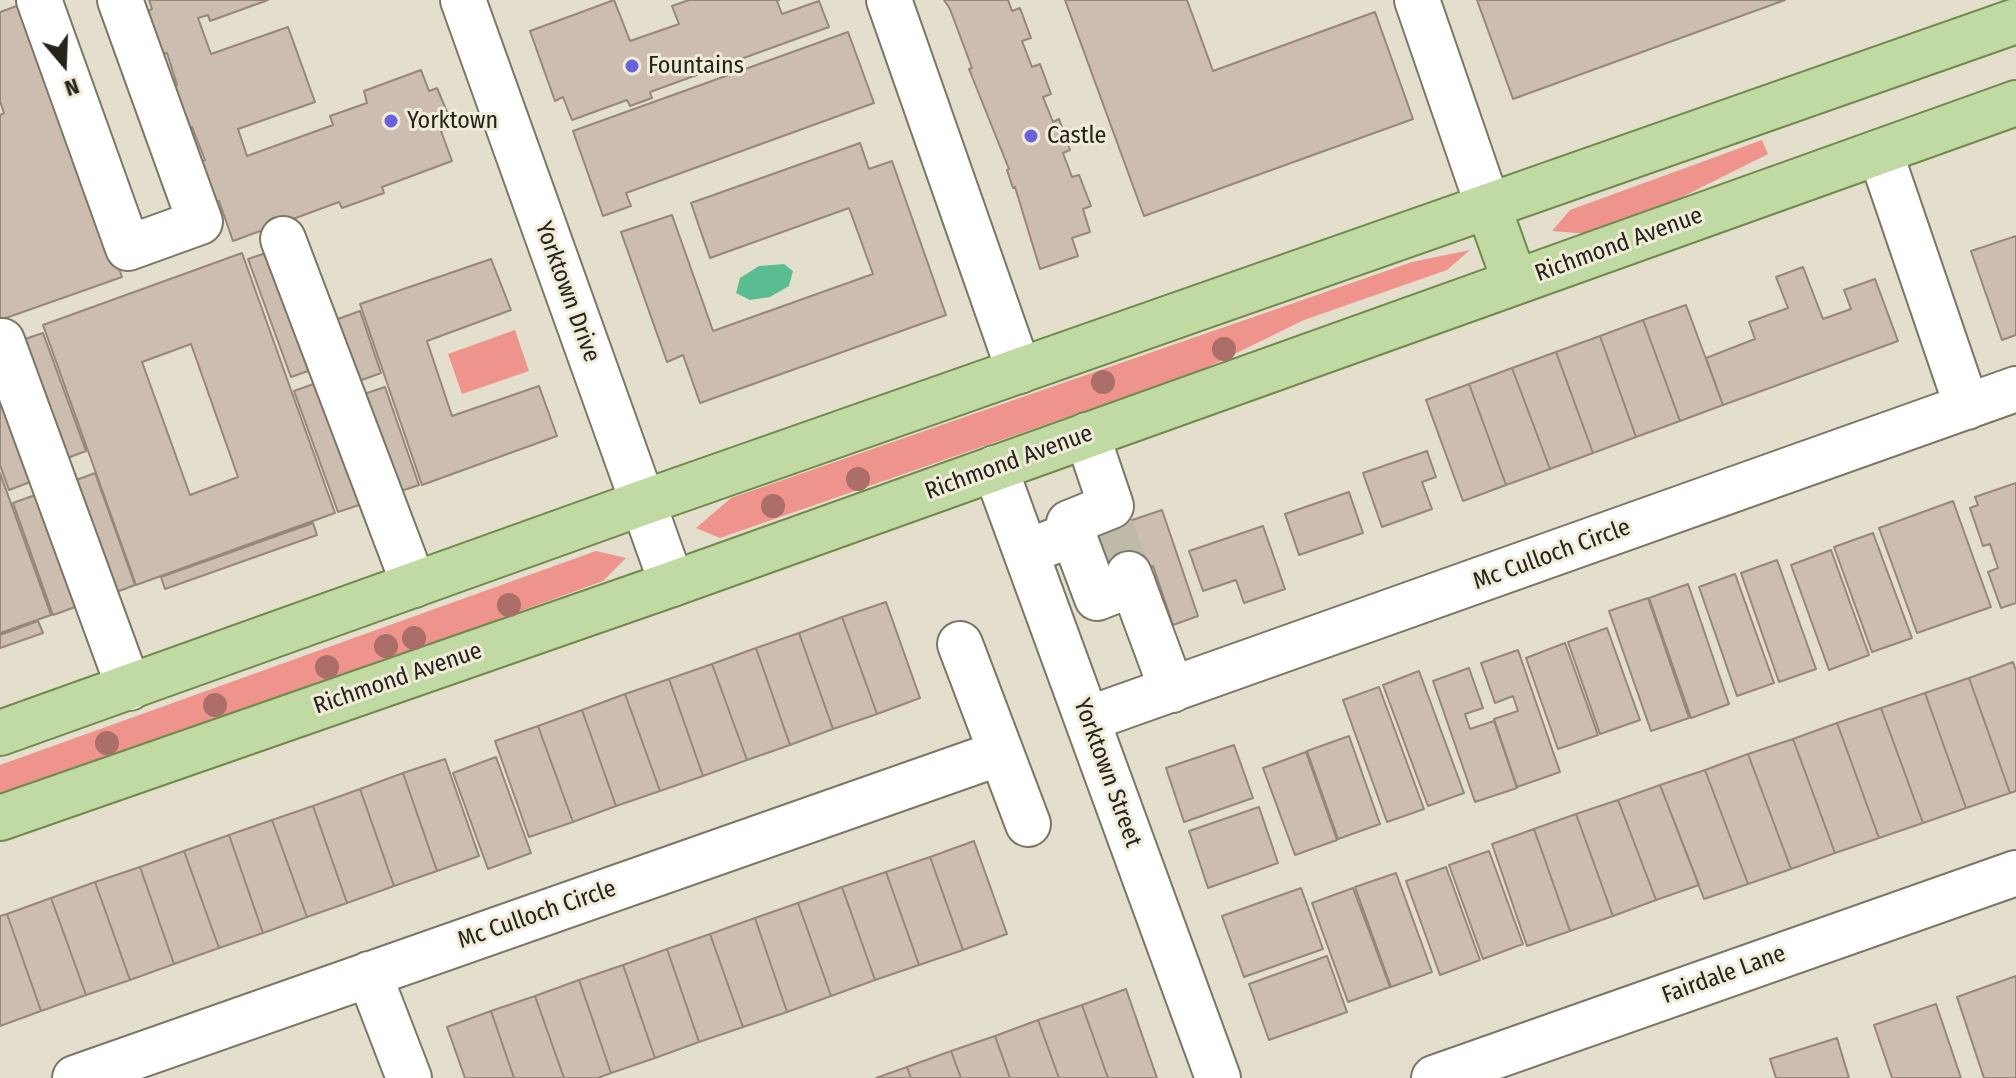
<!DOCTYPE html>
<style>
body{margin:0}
#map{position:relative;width:2016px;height:1078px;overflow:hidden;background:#e4decc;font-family:"Fira Sans Condensed",sans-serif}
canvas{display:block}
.north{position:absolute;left:24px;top:24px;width:80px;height:80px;-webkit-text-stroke:6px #f1ecd9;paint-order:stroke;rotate:161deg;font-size:22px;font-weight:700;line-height:32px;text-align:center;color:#25231c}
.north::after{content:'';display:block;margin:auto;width:28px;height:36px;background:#25231c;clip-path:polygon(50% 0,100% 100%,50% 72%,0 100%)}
</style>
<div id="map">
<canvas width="2016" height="1078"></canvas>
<div class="north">N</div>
</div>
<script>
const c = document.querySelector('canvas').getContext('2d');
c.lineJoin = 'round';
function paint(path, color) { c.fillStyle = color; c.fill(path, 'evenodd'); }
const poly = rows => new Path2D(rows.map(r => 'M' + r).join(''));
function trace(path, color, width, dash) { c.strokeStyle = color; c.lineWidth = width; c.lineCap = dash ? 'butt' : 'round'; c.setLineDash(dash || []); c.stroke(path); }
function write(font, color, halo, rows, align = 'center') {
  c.font = font + ' "Fira Sans Condensed",sans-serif'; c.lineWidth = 6; c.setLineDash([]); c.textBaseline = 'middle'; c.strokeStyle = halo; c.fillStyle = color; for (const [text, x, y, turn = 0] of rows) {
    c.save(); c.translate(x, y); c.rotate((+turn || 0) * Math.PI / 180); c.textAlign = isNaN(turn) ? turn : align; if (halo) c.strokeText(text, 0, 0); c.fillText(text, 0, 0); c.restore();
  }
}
paint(poly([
 [1762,140,1768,154,1658,209,1589,234,1552,231,1570,210],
 [1470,250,1447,270,1304,320,1202,370,720,538,696,528,731,498,1412,262],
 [515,330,529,371,462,394,448,354],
 [596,551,626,558,603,581,0,801,0,765]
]), '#ef948d');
paint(poly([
 [784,264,793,271,789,286,770,297,750,300,736,293,740,278,759,266]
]), '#5bbc92');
const building = poly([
 [149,0,268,0,210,21,208,15,198,18,211,54,288,27,315,102,238,129,247,156,333,125,330,116,367,103,364,91,421,70,429,91,437,88,453,126,441,131,452,161,382,187,384,193,342,208,339,202,233,241,219,201,212,203,198,162,205,160,192,127,186,129,171,87,177,85,167,53,160,55,146,12,152,9,149,0],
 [614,0,630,41,679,24,672,6,689,0,779,0,777,1,782,14,819,1,829,27,650,92,652,98,630,106,627,100,572,120,563,97,555,101,530,31,614,0],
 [944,0,1008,0,1012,11,1020,8,1031,38,1022,41,1032,67,1040,64,1051,94,1043,97,1053,122,1059,119,1070,150,1063,153,1072,177,1079,175,1091,206,1083,209,1090,232,1072,238,1078,256,1040,269,1015,187,1013,188,1007,170,1009,169,969,69,972,68,950,9,944,0],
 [1065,0,1187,0,1213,71,1375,12,1413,119,1144,216,1065,0],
 [1477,0,1785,0,1513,99,1477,0],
 [25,3,122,277,0,320,0,115,4,113,0,101,0,12,25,3],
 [848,32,874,103,626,193,631,206,603,216,573,131,848,32],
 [860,143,869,169,892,161,946,315,700,403,683,355,667,362,621,232,672,215,713,331,873,274,849,208,710,258,691,203,860,143],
 [2016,236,2016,335,2002,340,1971,251,2016,236],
 [272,251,314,369,291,377,248,259,272,251],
 [242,253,335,513,136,585,43,325,242,253],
 [191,344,238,477,190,495,142,362,191,344],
 [491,259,511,310,427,341,452,416,539,386,557,436,422,485,360,304,491,259],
 [1803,267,1823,319,1851,309,1844,290,1875,279,1898,341,1723,405,1706,358,1755,339,1749,322,1788,308,1776,277,1803,267],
 [1686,305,1723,405,1680,421,1643,320,1686,305],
 [360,311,381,373,356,382,335,320,360,311],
 [1643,320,1680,421,1636,437,1600,336,1643,320],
 [43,333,86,451,62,460,19,341,43,333],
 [1600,336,1636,437,1593,453,1556,352,1600,336],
 [1556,352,1593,453,1550,469,1512,368,1556,352],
 [1512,368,1550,469,1506,485,1469,384,1512,368],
 [319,382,362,504,338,512,294,391,319,382],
 [1469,384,1506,485,1463,501,1426,400,1469,384],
 [385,387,419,485,395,493,361,395,385,387],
 [0,388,33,481,9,490,0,465,0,388],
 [1427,451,1436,477,1422,482,1432,509,1382,527,1363,473,1427,451],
 [0,473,51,615,0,633,0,473],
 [95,473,135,585,111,594,71,482,95,473],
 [2016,483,2016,603,2001,608,1988,572,1998,568,1990,544,1983,546,1970,508,1978,505,1975,497,2016,483],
 [1349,492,1363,533,1299,555,1285,514,1349,492],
 [38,494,78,606,53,615,13,503,38,494],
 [1953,501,1991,607,1917,633,1879,528,1953,501],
 [1162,510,1198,616,1173,625,1153,566,1098,585,1082,537,1162,510],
 [313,523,317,535,165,589,161,577,313,523],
 [1263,526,1285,589,1244,603,1236,580,1203,591,1189,551,1263,526],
 [1873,533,1912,638,1872,652,1834,547,1873,533],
 [1831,550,1869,655,1829,670,1791,565,1831,550],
 [1777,560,1816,669,1779,682,1741,573,1777,560],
 [1735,574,1774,683,1737,696,1699,587,1735,574],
 [1688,584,1729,704,1691,718,1649,598,1688,584],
 [1648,598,1689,718,1651,731,1609,611,1648,598],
 [886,602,920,698,877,714,842,617,886,602],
 [842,617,877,714,833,729,799,633,842,617],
 [38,621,43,633,0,648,0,635,38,621],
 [1607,628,1640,720,1600,734,1568,642,1607,628],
 [799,633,833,729,790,745,756,648,799,633],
 [1565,643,1598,735,1558,749,1526,658,1565,643],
 [756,648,790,745,747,760,712,664,756,648],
 [1518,650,1560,772,1517,787,1494,719,1518,711,1513,696,1495,703,1481,663,1518,650],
 [2013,662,2016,671,2016,791,2010,793,1969,678,2013,662],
 [712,664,747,760,703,776,669,679,712,664],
 [1469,668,1483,708,1465,714,1470,729,1494,721,1517,788,1475,802,1433,681,1469,668],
 [1419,671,1464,793,1428,806,1383,685,1419,671],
 [1969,678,2010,793,1966,808,1925,693,1969,678],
 [669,679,703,776,660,791,625,694,669,679],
 [1379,687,1424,809,1387,822,1343,700,1379,687],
 [1925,693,1966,808,1923,823,1881,708,1925,693],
 [625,694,660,791,616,806,582,710,625,694],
 [1881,708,1923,823,1879,838,1837,723,1881,708],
 [582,710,616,806,573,822,538,726,582,710],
 [1837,723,1879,838,1835,853,1793,739,1837,723],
 [538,726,573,822,529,837,495,741,538,726],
 [1349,736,1380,824,1338,839,1307,751,1349,736],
 [1793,739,1835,853,1791,869,1748,754,1793,739],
 [1234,745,1253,798,1184,822,1166,768,1234,745],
 [1306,752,1337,840,1295,855,1263,768,1306,752],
 [1748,754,1791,869,1748,884,1705,770,1748,754],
 [496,757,531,853,488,869,453,773,496,757],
 [445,759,479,856,437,871,403,773,445,759],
 [1705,770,1748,884,1704,899,1660,785,1705,770],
 [403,773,437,871,394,886,360,789,403,773],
 [1660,785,1699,885,1656,900,1618,800,1660,785],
 [360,789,394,886,347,903,313,806,360,789],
 [1618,800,1656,900,1613,916,1576,814,1618,800],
 [313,806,347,903,307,917,272,820,313,806],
 [1259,807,1278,863,1208,888,1189,831,1259,807],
 [1576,814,1613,916,1570,931,1534,829,1576,814],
 [272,820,307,917,263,933,229,835,272,820],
 [1534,829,1570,931,1527,946,1492,844,1534,829],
 [229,835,263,933,219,948,184,851,229,835],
 [974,841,1007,934,963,950,930,857,974,841],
 [184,851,219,948,174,964,140,867,184,851],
 [1489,851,1523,944,1483,959,1449,865,1489,851],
 [930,857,963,950,919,965,886,872,930,857],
 [140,867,174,964,130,980,95,882,140,867],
 [1446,867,1480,960,1440,975,1406,881,1446,867],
 [886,872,919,965,875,980,842,887,886,872],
 [1396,873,1432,972,1391,987,1355,887,1396,873],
 [95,882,130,980,86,995,51,898,95,882],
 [842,887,875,980,831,996,798,903,842,887],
 [1301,888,1323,949,1244,977,1222,916,1301,888],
 [1353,888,1390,987,1348,1002,1312,903,1353,888],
 [51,898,86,995,41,1011,7,914,51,898],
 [798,903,831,996,787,1012,755,918,798,903],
 [7,914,41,1011,0,1026,0,916,7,914],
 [755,918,787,1012,743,1027,710,934,755,918],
 [710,934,743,1027,699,1042,667,949,710,934],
 [667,949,699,1042,655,1058,623,965,667,949],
 [1327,956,1347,1012,1269,1040,1249,984,1327,956],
 [623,965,655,1058,611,1073,579,980,623,965],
 [2016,976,2016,1078,1984,1078,1957,997,2016,976],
 [579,980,611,1073,598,1078,564,1078,535,996,579,980],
 [1126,989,1157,1078,1108,1078,1082,1005,1126,989],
 [535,996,564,1078,514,1078,491,1011,535,996],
 [1936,1004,1961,1078,1892,1078,1874,1025,1936,1004],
 [1082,1005,1108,1078,1059,1078,1038,1020,1082,1005],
 [491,1011,514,1078,465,1078,447,1027,491,1011],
 [1038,1020,1059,1078,1010,1078,995,1036,1038,1020],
 [995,1036,1010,1078,961,1078,951,1051,995,1036],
 [1837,1038,1849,1078,1776,1078,1770,1059,1837,1038],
 [951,1051,961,1078,911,1078,907,1067,951,1051],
 [907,1067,911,1078,876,1078,907,1067]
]);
paint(building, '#cdbdb0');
trace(building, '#96867b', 2);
trace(poly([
 [1111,527,1129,574]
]), '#beb9a9', 44, [44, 22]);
const minor = poly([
 [39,0,128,248,200,222,120,0],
 [463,0,672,584],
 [889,0,1019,371],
 [1417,0,1488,206],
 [1880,152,1967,407],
 [283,239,414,585],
 [2,341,129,688],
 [995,468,1218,1078],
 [1073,534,1097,598,1133,584],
 [1026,552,1073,534,1069,523,1111,506,1087,435],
 [1129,574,1172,690],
 [960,644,1028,824],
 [1088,719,2016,389],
 [369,974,409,1078],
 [75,1078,1000,753],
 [1434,1078,2016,873]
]);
const major = poly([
 [1488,206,1515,282],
 [0,733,642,503,2016,21],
 [0,818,672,584,2016,103]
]);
trace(minor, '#7b7665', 48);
trace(major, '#70894c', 48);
trace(minor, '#fff', 44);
trace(major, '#c1d9a3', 44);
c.fillStyle = '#ac6e68';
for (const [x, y] of [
 [1224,349],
 [1103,382],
 [858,479],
 [773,506],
 [509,605],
 [414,638],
 [386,646],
 [327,667],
 [215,705],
 [107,743]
]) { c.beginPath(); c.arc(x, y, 12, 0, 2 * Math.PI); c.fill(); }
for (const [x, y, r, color] of [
 [632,66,8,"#6a62dc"],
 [391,121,8,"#6a62dc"],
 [1031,136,8,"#6a62dc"]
]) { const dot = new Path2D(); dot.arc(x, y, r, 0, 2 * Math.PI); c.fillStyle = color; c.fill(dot); trace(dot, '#f1ecd9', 3); }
write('24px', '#25231c', '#f1ecd9', [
 ["Fountains",648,66],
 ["Yorktown",407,121],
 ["Castle",1047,136]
], 'left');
write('24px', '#25231c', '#f1ecd9', [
 ["Richmond Avenue",1619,245,-20],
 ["Yorktown Drive",567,292,70],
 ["Richmond Avenue",1009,463,-20],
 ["Mc Culloch Circle",1552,555,-20],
 ["Richmond Avenue",398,679,-19],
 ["Yorktown Street",1107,773,70],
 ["Mc Culloch Circle",537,915,-19],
 ["Fairdale Lane",1724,975,-20]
]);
</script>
